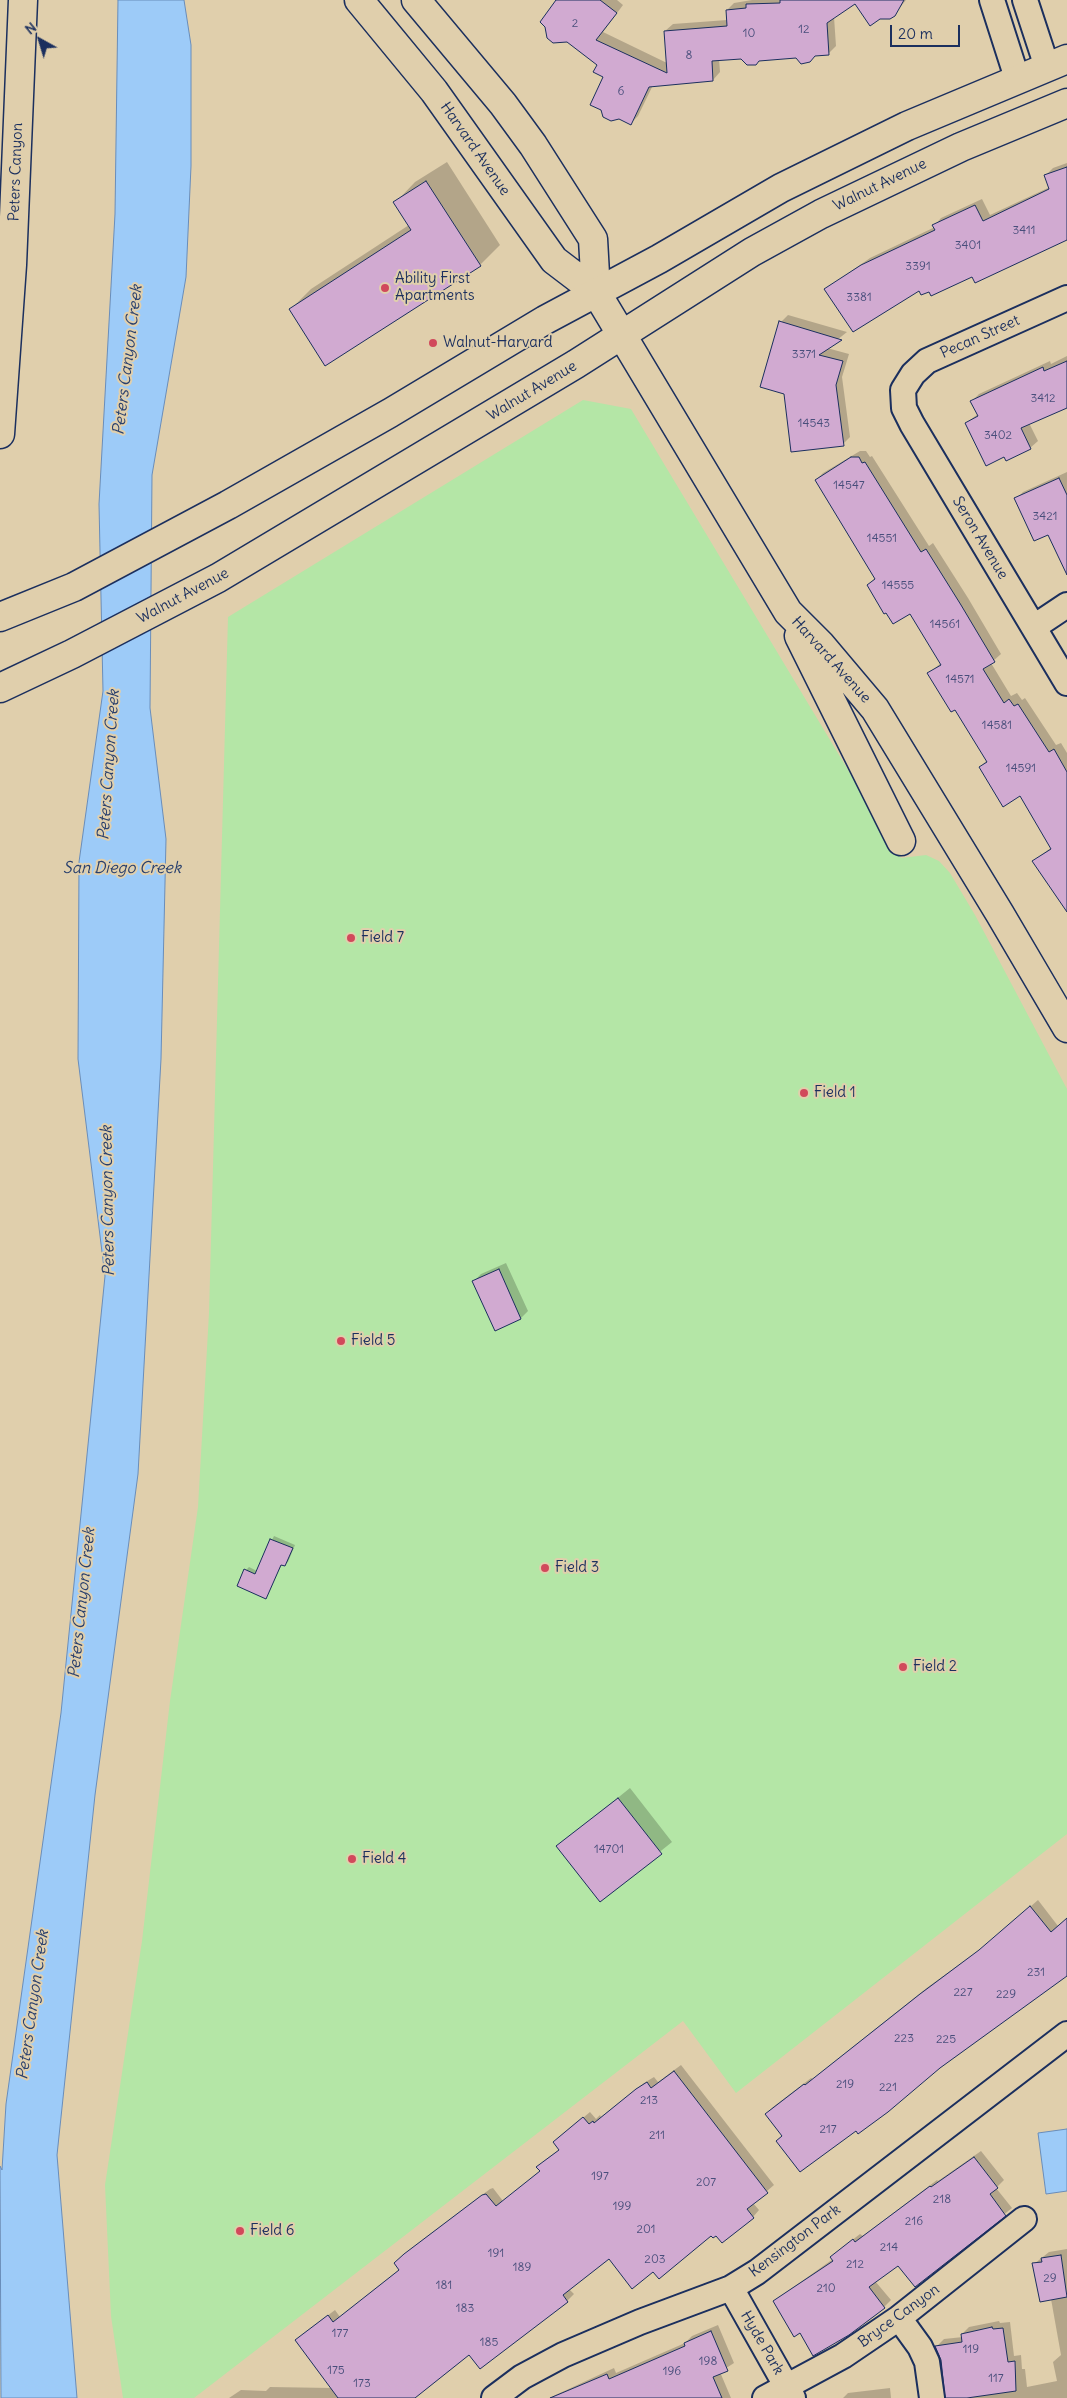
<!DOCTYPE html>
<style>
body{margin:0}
#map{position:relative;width:1067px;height:2398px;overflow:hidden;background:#e0cfac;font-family:Delius,sans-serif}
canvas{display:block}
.north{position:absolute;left:15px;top:15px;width:50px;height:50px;-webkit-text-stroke:4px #e0cfac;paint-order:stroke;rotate:321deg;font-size:14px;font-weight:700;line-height:20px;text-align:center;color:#1b2f5e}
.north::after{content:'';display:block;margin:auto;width:18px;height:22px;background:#1b2f5e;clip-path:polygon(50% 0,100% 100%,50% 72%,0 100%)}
.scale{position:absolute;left:890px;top:25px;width:70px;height:22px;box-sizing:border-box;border:2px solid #1b2f5e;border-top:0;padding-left:6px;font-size:15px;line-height:18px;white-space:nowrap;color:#1b2f5e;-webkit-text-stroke:4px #e0cfac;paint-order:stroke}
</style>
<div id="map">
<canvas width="1067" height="2398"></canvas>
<div class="north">N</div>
<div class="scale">20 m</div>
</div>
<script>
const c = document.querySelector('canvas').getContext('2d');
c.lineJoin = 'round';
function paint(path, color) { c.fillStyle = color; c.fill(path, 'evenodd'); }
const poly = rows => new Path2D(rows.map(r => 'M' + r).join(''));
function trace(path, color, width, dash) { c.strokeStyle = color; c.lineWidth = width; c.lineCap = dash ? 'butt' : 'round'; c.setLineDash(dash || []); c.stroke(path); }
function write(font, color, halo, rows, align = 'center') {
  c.font = font + ' Delius,sans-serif'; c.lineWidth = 4; c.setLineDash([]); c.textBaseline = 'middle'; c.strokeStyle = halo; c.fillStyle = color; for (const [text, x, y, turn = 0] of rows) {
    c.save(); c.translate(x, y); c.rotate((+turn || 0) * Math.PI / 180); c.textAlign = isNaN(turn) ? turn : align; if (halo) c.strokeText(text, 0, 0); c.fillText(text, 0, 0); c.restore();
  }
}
paint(poly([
 [583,400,631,409,901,858,926,855,939,861,950,873,975,915,1067,1089,1067,1834,736,2093,683,2021,194,2398,123,2398,111,2316,105,2185,142,1941,170,1701,198,1507,209,1313,228,617]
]), '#b4e6a6');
const water = poly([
 [118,0,184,0,191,45,191,166,186,277,152,475,150,708,166,839,161,1059,138,1474,95,1795,57,2155,77,2398,1,2398,0,2166,2,2170,6,2104,61,1713,105,1276,78,1059,79,862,103,691,99,504,115,214,118,0],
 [1067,2129,1067,2191,1046,2194,1038,2133,1067,2129]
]);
paint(water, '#9dcbf8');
trace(water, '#698dba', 1);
paint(poly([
 [558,0,617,0,623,5,603,32,667,63,665,31,673,24,727,20,727,10,734,3,752,0,906,0,894,15,856,2,834,17,836,46,828,54,719,59,720,72,713,80,653,85,638,116,631,123,599,64],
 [447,162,500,245,480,265,291,309,311,289,409,225,395,203,415,182],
 [1067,163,1067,239,929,290,826,289,870,258,935,227,934,226,941,218,982,199,990,215,1050,187,1046,175,1053,168],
 [788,315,847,332,827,348,849,354,842,377,850,437,843,444,781,322],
 [1067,356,1067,406,1029,423,1038,441,1030,448,1007,459,966,423,978,414,972,401,979,394,1050,361,1051,364],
 [860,451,866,451,870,457,872,456,929,546,933,543,968,598,1001,654,991,663,1011,696,1017,693,1022,700,1025,698,1056,745,1061,743,1067,753,1067,893,1049,880,1046,882,1033,861,1052,847,1021,795,980,767,987,760,956,708,929,673,941,663,911,612,887,611,868,585,876,577,816,480,823,473],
 [1067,472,1067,544,1048,533,1016,499,1023,492],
 [506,1263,528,1311,521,1318,474,1281,481,1274],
 [274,1536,295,1545,288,1562,284,1565,282,1564,265,1597,246,1570,249,1567,257,1571],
 [630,1788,672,1842,600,1900,558,1846],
 [1038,1900,1058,1926,1067,1919,1067,1974,856,2130,783,2135,767,2114,773,2107,811,2078,813,2079,928,1987,988,1944],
 [681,2065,774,2185,753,2203,759,2210,753,2217,717,2234,711,2234,653,2270,609,2257,569,2289,574,2294,567,2301,480,2367,469,2353,414,2398,229,2398,241,2390,266,2391,270,2387,332,2388,303,2334,335,2310,340,2317,400,2269,396,2263,412,2248,490,2189,493,2188,503,2201,541,2171,544,2161,560,2149,554,2142,590,2112,596,2119,600,2115,601,2117,644,2083,654,2077,658,2082],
 [981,2151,1004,2180,996,2188,1012,2208,915,2286,898,2264,875,2281,891,2300,884,2307,801,2331,774,2301,833,2259,832,2257,838,2251,860,2234,863,2236,937,2180,938,2181],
 [1067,2249,1067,2398,947,2398,942,2360,937,2346,944,2339,963,2337,962,2334,969,2327,999,2321,1000,2323,1010,2322,1014,2356,1021,2355,1022,2369,1025,2369,1027,2387,1057,2381,1053,2362,1061,2355,1051,2299,1034,2264,1049,2252],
 [718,2325,734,2363,720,2372,731,2398,549,2398,614,2368,616,2373,685,2343,692,2336],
 [890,2388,891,2398,843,2398,848,2393]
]), '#0003');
const building = poly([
 [556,0,600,0,617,13,596,40,667,73,664,31,727,26,726,10,746,8,746,4,780,3,780,0,904,0,895,16,890,19,880,19,870,26,855,4,827,23,829,55,815,56,810,62,801,64,796,58,759,61,756,65,747,65,741,59,712,61,713,81,649,87,631,125,619,119,611,121,603,117,601,110,590,105,603,77,593,72,597,65,567,42,553,43,547,38,545,27,540,22,556,0],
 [1067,167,1067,240,975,283,972,277,931,296,929,292,921,295,919,291,853,332,824,289,861,265,935,230,932,225,975,205,983,221,1049,189,1044,175,1067,167],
 [426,181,481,266,325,366,289,309,411,230,393,202,426,181],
 [779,321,842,340,819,355,843,361,836,385,844,446,791,452,784,394,760,387,779,321],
 [1067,361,1067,408,1021,428,1031,449,1006,461,1004,457,986,466,965,423,978,416,970,401,1043,367,1044,371,1067,361],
 [851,457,859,457,862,463,865,462,921,552,926,549,961,605,995,662,983,669,1004,703,1009,699,1014,706,1018,704,1049,752,1054,749,1067,772,1067,912,1032,861,1051,849,1020,796,1003,807,979,767,987,762,955,710,951,712,927,673,941,665,910,614,893,624,886,613,884,614,867,585,875,579,815,480,851,457],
 [1059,478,1067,495,1067,575,1048,535,1034,541,1014,498,1059,478],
 [499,1269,521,1319,495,1331,472,1281,499,1269],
 [270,1539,293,1548,285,1566,281,1565,266,1599,237,1586,244,1569,255,1574,270,1539],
 [618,1798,662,1854,600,1902,556,1846,618,1798],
 [1030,1906,1051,1932,1067,1918,1067,1976,940,2068,888,2112,858,2134,856,2131,800,2172,776,2141,782,2136,765,2114,804,2084,805,2085,920,1994,979,1950,1030,1906],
 [674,2071,768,2193,747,2209,754,2218,722,2243,716,2236,713,2238,711,2236,659,2279,653,2272,632,2289,609,2259,563,2295,568,2302,480,2369,469,2355,415,2398,338,2398,295,2340,328,2315,333,2322,399,2270,394,2263,404,2254,482,2195,486,2194,496,2206,540,2171,536,2167,559,2150,553,2142,583,2117,589,2124,593,2121,594,2123,636,2089,647,2082,651,2088,674,2071],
 [974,2157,998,2188,990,2194,1006,2216,915,2287,898,2266,869,2287,885,2308,849,2335,813,2356,800,2333,794,2337,773,2301,833,2261,830,2257,853,2239,855,2242,930,2186,931,2187,974,2157],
 [1061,2255,1067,2297,1040,2302,1032,2263,1042,2262,1041,2258,1061,2255],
 [992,2327,993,2329,1003,2328,1008,2362,1015,2361,1016,2391,967,2398,945,2398,941,2360,935,2346,962,2342,961,2334,992,2327],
 [711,2331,728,2371,713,2377,722,2398,550,2398,607,2374,609,2379,685,2346,684,2343,711,2331]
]);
paint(building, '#d1aad1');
trace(building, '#1b2f5e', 1);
const minor = poly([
 [992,0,1017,78],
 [1025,0,1047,67],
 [1067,298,927,361,913,374,903,390,904,408,912,424,1067,683],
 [1034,627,1067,605],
 [731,2288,793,2398],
 [899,2318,920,2347,927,2362,932,2398],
 [494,2398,522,2377,563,2355,640,2322,731,2288,757,2272,1067,2034],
 [765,2398,843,2356,899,2318,1024,2219]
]);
const tertiary = poly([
 [359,0,434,91,554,260,596,292],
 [416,0,503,104,533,145,593,239,596,292],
 [0,434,12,265,23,0]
]);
const secondary = poly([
 [596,292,788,612,821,645,875,709,1000,914,1067,1028],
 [0,617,74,587,228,505,390,413,545,320,659,259,781,188,907,126,1067,59],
 [799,636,901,841],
 [0,688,72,654,218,578,576,364,752,252,821,214,961,147,1067,103]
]);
trace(minor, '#1b2f5e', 28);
trace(tertiary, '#1b2f5e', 31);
trace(secondary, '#1b2f5e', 31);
trace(minor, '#e0cfac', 24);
trace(tertiary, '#e0cfac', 28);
trace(secondary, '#e0cfac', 28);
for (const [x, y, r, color] of [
 [385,288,5,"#d1495b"],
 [433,343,5,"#d1495b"],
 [351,938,5,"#d1495b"],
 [804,1093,5,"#d1495b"],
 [341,1341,5,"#d1495b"],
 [545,1568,5,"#d1495b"],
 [903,1667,5,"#d1495b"],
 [352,1859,5,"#d1495b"],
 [240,2231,5,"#d1495b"]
]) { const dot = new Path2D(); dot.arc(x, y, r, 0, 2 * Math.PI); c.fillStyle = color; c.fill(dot); trace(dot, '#e0cfac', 2); }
write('12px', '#484e7b', null, [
 ["2",575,24],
 ["12",804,30],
 ["10",749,34],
 ["8",689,56],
 ["6",621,92],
 ["3411",1024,231],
 ["3401",968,246],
 ["3391",918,267],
 ["3381",859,298],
 ["3371",804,355],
 ["3412",1043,399],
 ["14543",814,424],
 ["3402",998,436],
 ["14547",849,486],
 ["3421",1045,517],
 ["14551",882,539],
 ["14555",898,586],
 ["14561",945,625],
 ["14571",960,680],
 ["14581",997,726],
 ["14591",1021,769],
 ["14701",609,1850],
 ["231",1036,1973],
 ["227",963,1993],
 ["229",1006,1995],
 ["223",904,2039],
 ["225",946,2040],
 ["219",845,2085],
 ["221",888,2088],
 ["213",649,2101],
 ["217",828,2130],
 ["211",657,2136],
 ["197",600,2177],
 ["207",706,2183],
 ["218",942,2200],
 ["199",622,2207],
 ["216",914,2222],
 ["201",646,2230],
 ["214",889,2248],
 ["191",496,2254],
 ["203",655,2260],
 ["212",855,2265],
 ["189",522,2268],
 ["29",1050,2279],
 ["181",444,2286],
 ["210",826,2289],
 ["183",465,2309],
 ["177",340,2334],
 ["185",489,2343],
 ["119",971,2350],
 ["198",708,2362],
 ["175",336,2371],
 ["196",672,2372],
 ["117",996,2379],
 ["173",362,2384]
]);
write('15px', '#1b2f5e', '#e0cfac', [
 ["Harvard Avenue",475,149,55],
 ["Peters Canyon",16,172,-88],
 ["Walnut Avenue",880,185,-26],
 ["Pecan Street",980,337,-24],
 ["Walnut Avenue",532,391,-31],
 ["Seron Avenue",980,538,59],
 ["Walnut Avenue",183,596,-28],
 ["Harvard Avenue",831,660,48],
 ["Kensington Park",795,2241,-37],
 ["Bryce Canyon",899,2316,-36],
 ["Hyde Park",762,2343,60]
]);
write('15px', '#1b2f5e', '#e0cfac', [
 ["Ability First",395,279],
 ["Apartments",395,296],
 ["Walnut-Harvard",443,343],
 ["Field 7",361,938],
 ["Field 1",814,1093],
 ["Field 5",351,1341],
 ["Field 3",555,1568],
 ["Field 2",913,1667],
 ["Field 4",362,1859],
 ["Field 6",250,2231]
], 'left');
write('italic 16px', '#283f6d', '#e0cfac', [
 ["Peters Canyon Creek",128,360,-83],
 ["Peters Canyon Creek",109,765,-86],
 ["San Diego Creek",122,868],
 ["Peters Canyon Creek",108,1201,-91],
 ["Peters Canyon Creek",82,1603,-84],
 ["Peters Canyon Creek",33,2005,-82]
]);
</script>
